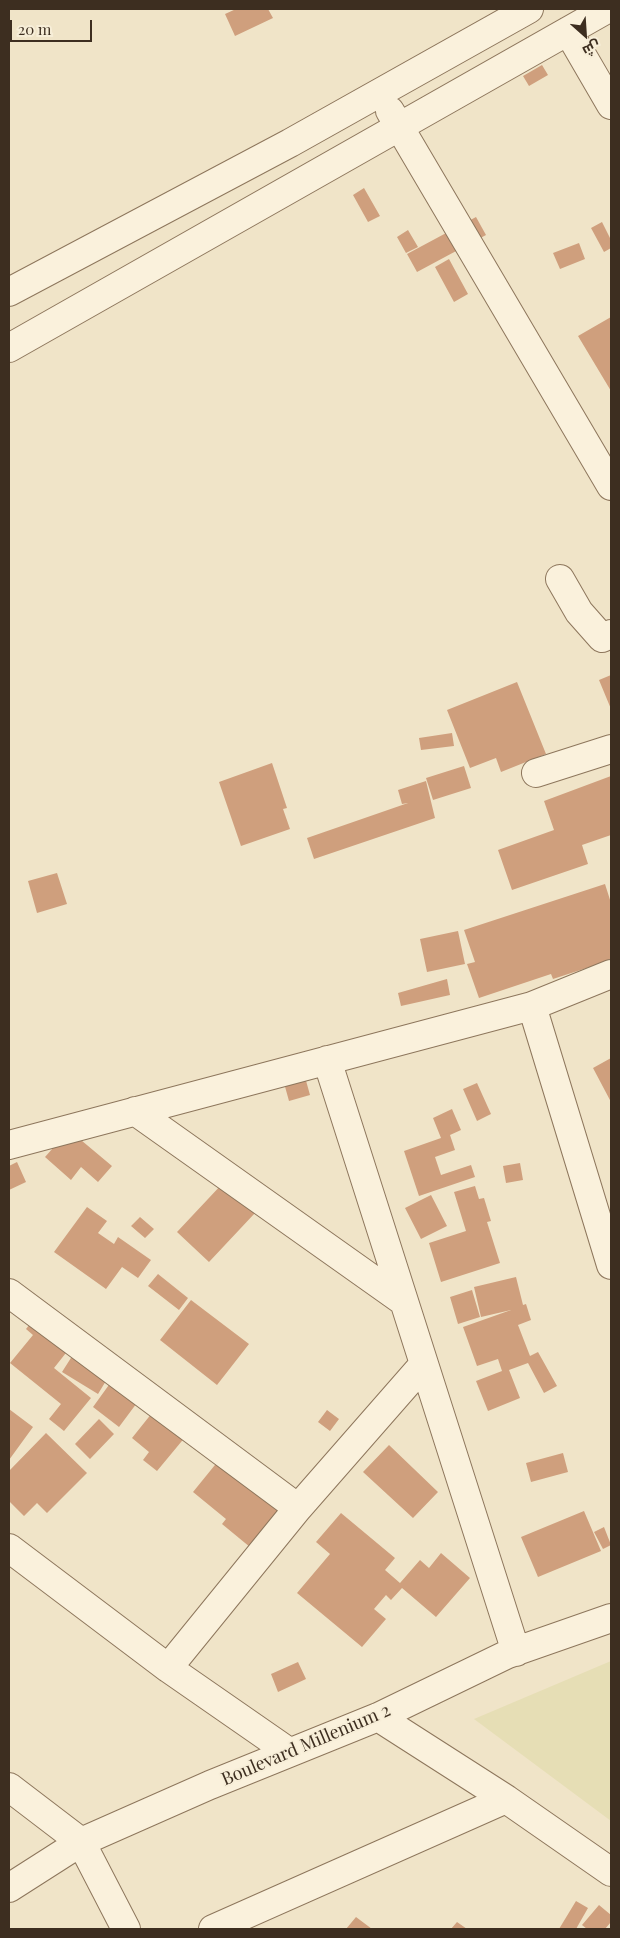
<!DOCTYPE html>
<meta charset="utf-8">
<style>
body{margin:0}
#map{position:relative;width:620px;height:1938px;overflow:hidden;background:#f0e4c8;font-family:"Playfair Display",Cairo,serif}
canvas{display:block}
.frame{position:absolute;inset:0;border:10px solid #3d2e20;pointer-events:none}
.north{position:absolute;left:560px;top:10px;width:50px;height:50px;-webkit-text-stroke:4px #f7eed8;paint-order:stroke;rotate:154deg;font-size:14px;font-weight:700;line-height:20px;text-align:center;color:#3d2e20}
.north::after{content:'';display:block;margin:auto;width:18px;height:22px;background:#3d2e20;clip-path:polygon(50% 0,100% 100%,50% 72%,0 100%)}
.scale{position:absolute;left:10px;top:20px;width:82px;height:22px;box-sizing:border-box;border:2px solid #3d2e20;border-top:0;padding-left:6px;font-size:15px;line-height:18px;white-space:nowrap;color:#3d2e20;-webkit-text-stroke:4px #f7eed8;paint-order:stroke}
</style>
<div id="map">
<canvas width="620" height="1938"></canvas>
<div class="frame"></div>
<div class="north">ش</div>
<div class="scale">20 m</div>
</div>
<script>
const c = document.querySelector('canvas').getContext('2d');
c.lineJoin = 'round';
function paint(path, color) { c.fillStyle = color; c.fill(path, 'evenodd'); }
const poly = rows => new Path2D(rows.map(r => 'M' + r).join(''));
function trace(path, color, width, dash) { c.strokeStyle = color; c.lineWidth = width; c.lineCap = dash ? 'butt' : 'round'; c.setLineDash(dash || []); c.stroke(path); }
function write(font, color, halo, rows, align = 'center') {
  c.font = font + ' "Playfair Display",serif'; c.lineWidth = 4; c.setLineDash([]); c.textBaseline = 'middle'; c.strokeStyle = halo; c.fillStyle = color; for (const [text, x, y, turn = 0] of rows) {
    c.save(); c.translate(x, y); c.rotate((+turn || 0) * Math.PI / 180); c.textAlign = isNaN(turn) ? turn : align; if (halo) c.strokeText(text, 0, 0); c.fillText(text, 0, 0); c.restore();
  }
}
paint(poly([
 [611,1661,611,1821,474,1719]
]), '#e6deb5');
paint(poly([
 [236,9,268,9,273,18,235,36,225,14],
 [542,65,548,75,529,86,523,76],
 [364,188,380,216,368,222,353,195],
 [476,217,486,235,417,272,407,254],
 [602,222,611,240,611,248,604,252,591,228],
 [408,230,418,247,406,253,397,237],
 [579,243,585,259,560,269,553,253],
 [449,259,468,294,454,302,435,267],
 [611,317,611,391,578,336],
 [611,675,611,709,599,680],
 [517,682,546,754,501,772,496,758,470,768,447,710],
 [452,733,454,746,421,750,419,738],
 [272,763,287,808,283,809,290,829,241,846,219,782],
 [464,766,471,788,433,800,426,778],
 [611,776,611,835,582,845,588,864,512,890,498,850,554,830,544,801],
 [426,781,435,818,314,859,307,838,408,803,402,804,398,790],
 [57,873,67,904,37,913,28,881],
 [605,884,611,903,611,960,553,979,551,974,479,998,467,964,475,962,464,930],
 [458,931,465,964,427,972,420,939],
 [447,979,450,995,401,1006,398,993],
 [611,1058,611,1102,593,1068],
 [305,1077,310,1095,289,1101,284,1083],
 [477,1083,491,1114,477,1121,463,1089],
 [452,1109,461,1130,450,1135,455,1150,435,1157,441,1175,471,1165,475,1177,419,1196,404,1151,441,1138,433,1118],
 [69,1130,112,1166,98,1182,81,1167,71,1180,45,1157],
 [17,1162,26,1182,9,1190,9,1166],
 [520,1163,523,1180,506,1183,503,1166],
 [223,1183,255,1213,209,1262,177,1232],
 [475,1186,479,1199,484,1198,491,1221,487,1222,500,1263,441,1282,429,1243,466,1231,454,1192],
 [431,1195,447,1226,421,1239,405,1208],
 [87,1207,107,1221,98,1233,114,1244,118,1237,151,1260,138,1278,122,1267,106,1289,54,1252],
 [140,1217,154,1229,145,1238,131,1226],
 [158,1274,188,1298,179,1310,148,1286],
 [516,1277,523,1305,526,1304,531,1320,518,1325,530,1356,538,1352,557,1386,544,1393,528,1363,509,1370,520,1398,488,1411,476,1381,502,1371,498,1359,477,1366,463,1327,511,1310,481,1317,474,1287],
 [472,1290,480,1317,458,1324,450,1297],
 [191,1300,249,1344,217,1385,160,1340],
 [41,1310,77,1339,54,1368,91,1398,64,1431,49,1419,61,1404,10,1363,33,1335,26,1329],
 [83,1339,118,1361,98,1394,62,1372],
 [124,1364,151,1384,119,1427,93,1407],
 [164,1398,196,1424,157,1471,143,1460,149,1452,132,1438],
 [9,1409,33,1427,9,1460],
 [327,1410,339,1419,330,1431,318,1422],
 [99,1419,114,1434,90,1459,75,1444],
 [46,1433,87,1473,47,1513,37,1503,24,1516,9,1501,9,1471],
 [232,1444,299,1498,256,1552,222,1524,226,1519,193,1492],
 [389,1445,438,1492,413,1518,363,1472],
 [563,1453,568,1472,531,1482,526,1463],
 [584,1511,601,1551,538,1577,521,1537],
 [341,1513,395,1558,385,1570,400,1583,420,1560,429,1568,441,1553,470,1578,436,1617,402,1588,391,1600,386,1595,374,1609,386,1619,362,1647,297,1593,330,1554,316,1542],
 [604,1527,611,1545,603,1549,594,1532],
 [298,1662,306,1679,278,1692,271,1674],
 [576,1901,588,1908,576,1929,559,1929],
 [599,1905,611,1915,611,1922,605,1929,587,1929,582,1925],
 [356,1917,372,1929,346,1929],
 [457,1922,467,1929,451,1929]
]), '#cf9f7d');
const minor = poly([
 [568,31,611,105],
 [390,111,611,486],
 [9,292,290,143,529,9],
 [9,348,607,9],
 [560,579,579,612,602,638,611,634],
 [536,773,611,749],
 [532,1006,611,1265],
 [327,1060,516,1652],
 [135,1111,403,1301],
 [9,1145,532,1006,611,974],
 [9,1293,298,1508],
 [9,1548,168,1668,289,1752],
 [168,1668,298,1508,424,1364],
 [378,1717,506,1799,611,1872],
 [9,1787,81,1842,126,1929],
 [9,1888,81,1842,210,1785,378,1717,508,1654,611,1618],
 [213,1929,506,1799]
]);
trace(minor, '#8d765c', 30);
trace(minor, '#faf1dc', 28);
write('18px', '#3d2e20', '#f7eed8', [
 ["Boulevard Millenium 2",306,1745,-23]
]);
</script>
